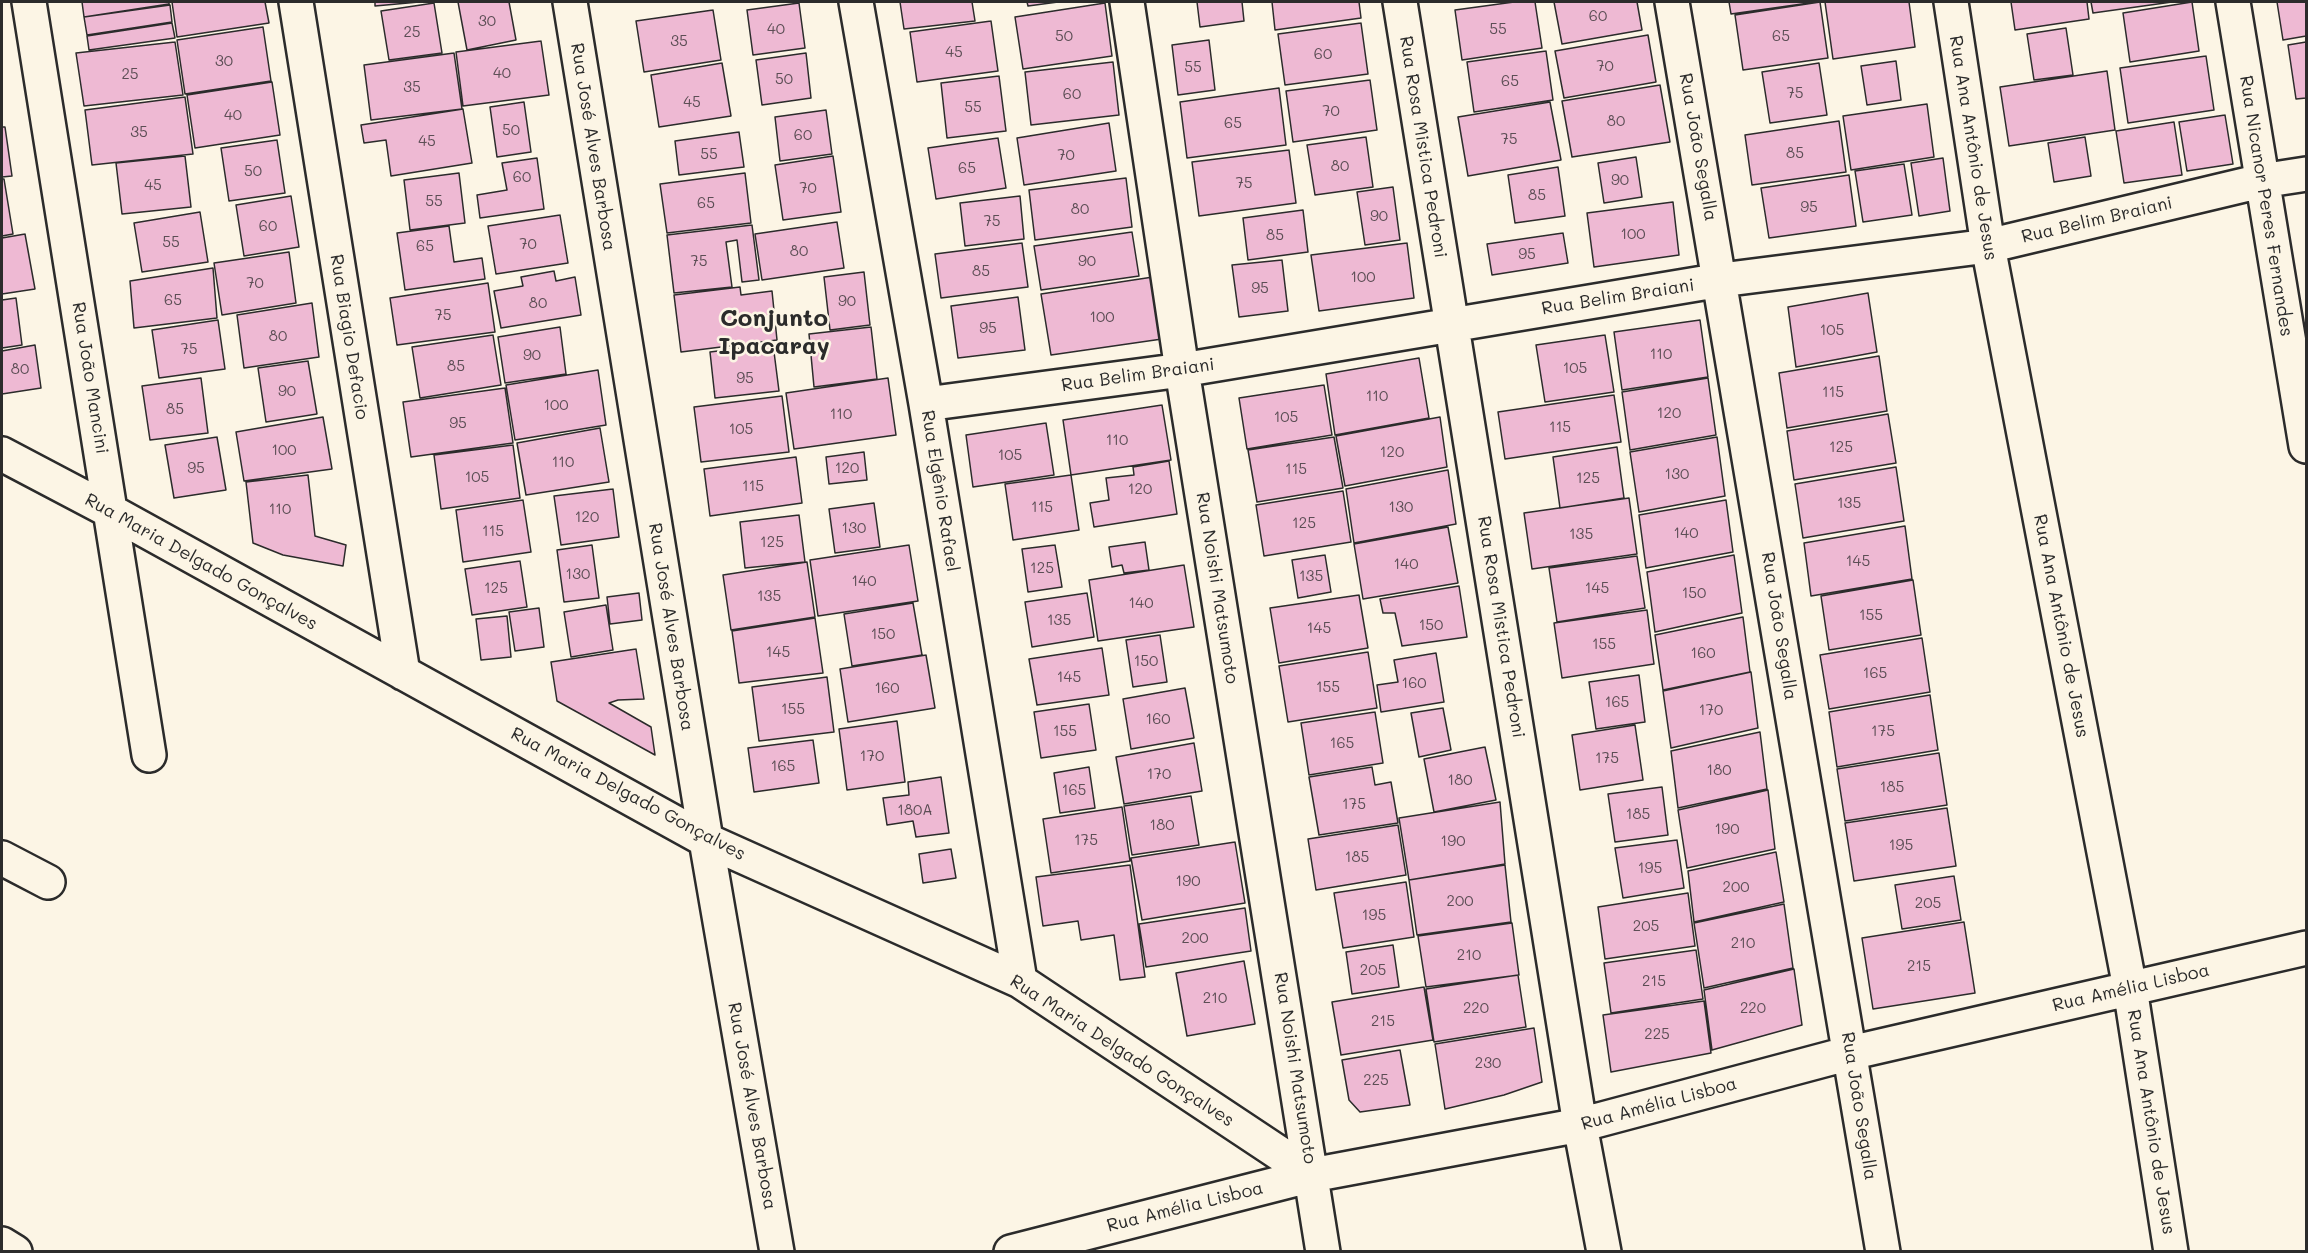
<!DOCTYPE html>
<meta charset="utf-8">
<style>
body{margin:0}
#map{position:relative;width:2308px;height:1253px;overflow:hidden;background:#fcf5e5;font-family:Mali,sans-serif}
canvas{display:block}
.frame{position:absolute;inset:0;border:3px solid #2b2b2b;pointer-events:none}
</style>
<div id="map">
<canvas width="2308" height="1253"></canvas>
<div class="frame"></div>
</div>
<script>
const c = document.querySelector('canvas').getContext('2d');
c.lineJoin = 'round';
function paint(path, color) { c.fillStyle = color; c.fill(path, 'evenodd'); }
const poly = rows => new Path2D(rows.map(r => 'M' + r).join(''));
function trace(path, color, width, dash) { c.strokeStyle = color; c.lineWidth = width; c.lineCap = dash ? 'butt' : 'round'; c.setLineDash(dash || []); c.stroke(path); }
function write(font, color, halo, rows, align = 'center') {
  c.font = font + ' Mali,sans-serif'; c.lineWidth = 5; c.setLineDash([]); c.textBaseline = 'middle'; c.strokeStyle = halo; c.fillStyle = color; for (const [text, x, y, turn = 0] of rows) {
    c.save(); c.translate(x, y); c.rotate((+turn || 0) * Math.PI / 180); c.textAlign = isNaN(turn) ? turn : align; if (halo) c.strokeText(text, 0, 0); c.fillText(text, 0, 0); c.restore();
  }
}
const building = poly([
 [82,2,169,2,169,4,84,17,82,2],
 [172,2,265,2,269,23,177,37,172,2],
 [375,2,419,2,375,6,375,2],
 [458,2,509,2,516,40,467,50,458,2],
 [900,2,972,2,975,21,904,29,900,2],
 [1027,2,1058,2,1028,6,1027,2],
 [1197,2,1242,2,1244,21,1200,27,1197,2],
 [1272,2,1359,2,1361,18,1275,30,1272,2],
 [1514,2,1535,2,1542,48,1462,60,1455,10,1514,2],
 [1554,2,1637,2,1642,30,1562,44,1554,2],
 [1729,2,1809,2,1809,3,1731,14,1729,2],
 [1820,2,1828,58,1743,70,1735,15,1820,2],
 [1825,2,1909,2,1915,47,1833,59,1825,2],
 [2011,2,2087,2,2089,19,2015,30,2011,2],
 [2091,2,2172,2,2093,13,2091,2],
 [2192,2,2199,51,2130,62,2123,13,2192,2],
 [2277,2,2306,2,2306,36,2283,40,2277,2],
 [434,3,442,53,389,60,381,11,434,3],
 [799,3,805,48,753,55,747,10,799,3],
 [1105,3,1112,56,1023,69,1015,17,1105,3],
 [170,5,172,22,87,35,84,17,170,5],
 [713,10,721,60,644,72,636,21,713,10],
 [991,21,998,71,917,82,910,32,991,21],
 [172,23,175,38,89,50,87,36,172,23],
 [1361,23,1368,74,1285,85,1278,34,1361,23],
 [263,27,271,81,185,94,177,40,263,27],
 [2066,28,2073,75,2034,80,2027,34,2066,28],
 [1648,35,1656,82,1564,98,1555,51,1648,35],
 [1209,40,1215,90,1178,95,1172,45,1209,40],
 [541,41,549,95,463,106,456,52,541,41],
 [175,42,183,95,84,106,76,53,175,42],
 [2306,42,2306,98,2296,99,2288,45,2306,42],
 [1546,51,1553,100,1474,112,1467,62,1546,51],
 [454,53,462,109,371,120,364,65,454,53],
 [806,53,811,98,762,105,756,60,806,53],
 [2206,56,2214,110,2128,123,2120,68,2206,56],
 [1896,61,1901,100,1867,105,1861,66,1896,61],
 [1113,62,1119,115,1031,125,1025,72,1113,62],
 [722,63,731,116,659,127,651,75,722,63],
 [1819,63,1827,115,1770,123,1762,72,1819,63],
 [2107,71,2115,130,2009,146,2000,87,2107,71],
 [999,76,1006,131,947,138,941,83,999,76],
 [1370,80,1377,130,1293,142,1286,91,1370,80],
 [272,82,280,135,195,148,187,95,272,82],
 [1660,85,1670,142,1572,157,1562,101,1660,85],
 [1279,88,1286,145,1187,158,1180,102,1279,88],
 [185,97,193,154,92,165,85,110,185,97],
 [524,102,531,152,497,157,490,107,524,102],
 [1550,102,1561,160,1468,176,1458,117,1550,102],
 [1927,104,1934,157,1851,170,1843,116,1927,104],
 [463,109,472,163,391,176,386,140,364,143,361,125,463,109],
 [826,110,832,154,780,161,775,117,826,110],
 [2225,115,2233,164,2187,171,2179,122,2225,115],
 [1839,121,1846,172,1752,185,1745,135,1839,121],
 [2174,122,2182,175,2124,183,2116,131,2174,122],
 [1109,123,1116,171,1024,185,1017,138,1109,123],
 [2,127,5,127,12,176,2,177,2,127],
 [739,132,744,167,679,175,675,141,739,132],
 [1366,137,1373,187,1315,195,1307,145,1366,137],
 [2085,137,2091,176,2054,182,2048,143,2085,137],
 [998,138,1006,188,936,199,928,148,998,138],
 [277,140,285,193,229,201,221,148,277,140],
 [1289,150,1296,203,1199,216,1192,162,1289,150],
 [185,156,191,207,122,214,116,163,185,156],
 [833,156,841,212,783,220,775,165,833,156],
 [1636,157,1642,197,1604,203,1598,163,1636,157],
 [537,158,544,209,480,218,477,195,507,190,502,163,537,158],
 [1943,158,1950,211,1919,216,1911,163,1943,158],
 [1904,164,1912,215,1863,222,1855,171,1904,164],
 [1558,167,1565,216,1515,223,1508,175,1558,167],
 [459,173,465,223,410,230,404,180,459,173],
 [745,173,751,223,667,233,660,184,745,173],
 [1849,175,1856,226,1769,238,1761,188,1849,175],
 [1126,178,1132,227,1035,240,1029,190,1126,178],
 [2,179,4,179,13,234,2,236,2,179],
 [1393,187,1400,240,1365,245,1357,192,1393,187],
 [291,196,299,247,244,256,236,205,291,196],
 [1020,196,1024,239,965,246,960,203,1020,196],
 [1673,202,1679,255,1594,267,1587,213,1673,202],
 [1303,210,1308,252,1248,260,1243,218,1303,210],
 [200,212,208,262,142,272,134,223,200,212],
 [560,215,568,263,496,274,488,226,560,215],
 [837,222,844,268,762,280,755,234,837,222],
 [752,225,759,280,742,282,737,240,726,242,732,287,674,293,667,235,752,225],
 [449,226,454,262,482,258,485,279,405,290,397,233,449,226],
 [1132,232,1139,276,1041,290,1034,246,1132,232],
 [1563,233,1568,263,1492,275,1487,244,1563,233],
 [25,234,35,289,2,294,2,238,25,234],
 [1022,243,1028,287,941,298,935,254,1022,243],
 [1407,243,1414,298,1319,311,1311,255,1407,243],
 [289,252,296,303,222,315,214,263,289,252],
 [1282,260,1288,311,1239,317,1232,265,1282,260],
 [213,268,217,318,134,328,130,281,213,268],
 [554,271,556,281,575,277,581,315,501,328,494,291,523,286,521,277,554,271],
 [864,272,870,325,830,330,824,277,864,272],
 [1153,277,1162,339,1051,355,1041,294,1153,277],
 [488,283,495,332,397,345,390,298,488,283],
 [740,287,741,295,772,291,777,340,681,352,674,295,740,287],
 [1868,293,1877,352,1796,367,1788,307,1868,293],
 [1018,297,1025,350,958,358,951,306,1018,297],
 [16,298,22,345,2,348,2,300,16,298],
 [312,303,319,357,244,368,237,315,312,303],
 [218,320,225,369,159,378,152,330,218,320],
 [1700,320,1708,377,1622,390,1614,332,1700,320],
 [560,327,566,374,505,383,498,337,560,327],
 [871,327,877,379,814,387,809,334,871,327],
 [493,335,501,385,420,398,412,347,493,335],
 [1605,335,1614,392,1545,402,1536,345,1605,335],
 [773,344,779,391,715,398,710,352,773,344],
 [35,345,41,388,2,394,2,351,35,345],
 [1879,356,1887,411,1787,428,1779,373,1879,356],
 [1419,358,1429,418,1335,435,1326,374,1419,358],
 [308,361,317,414,266,422,258,368,308,361],
 [598,370,606,425,515,440,506,385,598,370],
 [201,378,208,433,150,440,142,386,201,378],
 [888,378,896,435,794,449,786,393,888,378],
 [1708,378,1716,435,1630,450,1622,392,1708,378],
 [1324,385,1332,435,1247,449,1239,398,1324,385],
 [505,388,513,443,411,457,403,402,505,388],
 [1614,395,1621,442,1505,459,1498,412,1614,395],
 [782,396,789,452,701,462,694,407,782,396],
 [1162,405,1171,460,1071,475,1063,420,1162,405],
 [1888,414,1896,463,1794,480,1787,431,1888,414],
 [323,417,332,469,244,481,236,432,323,417],
 [1440,417,1447,467,1345,486,1336,436,1440,417],
 [1046,423,1054,475,973,487,966,435,1046,423],
 [600,428,609,482,526,495,517,443,600,428],
 [217,437,226,490,174,498,165,445,217,437],
 [1334,437,1343,488,1257,502,1248,450,1334,437],
 [1717,437,1725,496,1639,512,1630,452,1717,437],
 [513,445,520,498,441,509,434,455,513,445],
 [1617,447,1624,498,1560,508,1553,457,1617,447],
 [864,452,867,480,829,484,826,457,864,452],
 [796,457,802,503,710,516,704,469,796,457],
 [1169,461,1177,514,1094,527,1090,503,1109,500,1106,478,1134,475,1133,467,1169,461],
 [1896,467,1904,521,1803,538,1795,484,1896,467],
 [1448,470,1456,524,1354,543,1346,489,1448,470],
 [308,475,315,536,346,545,343,566,283,555,253,543,246,482,308,475],
 [1071,475,1079,530,1013,540,1005,484,1071,475],
 [613,489,619,537,561,545,554,496,613,489],
 [1343,491,1351,542,1264,556,1256,505,1343,491],
 [1629,498,1637,554,1532,569,1524,513,1629,498],
 [523,500,531,552,463,562,456,510,523,500],
 [1726,500,1733,552,1646,568,1639,515,1726,500],
 [874,503,880,547,835,553,829,509,874,503],
 [799,515,805,562,745,568,740,522,799,515],
 [1905,526,1912,579,1811,596,1804,543,1905,526],
 [1448,527,1458,583,1363,599,1354,544,1448,527],
 [1145,542,1149,570,1124,573,1122,565,1112,567,1109,547,1145,542],
 [592,545,599,598,564,602,557,550,592,545],
 [909,545,918,601,818,616,810,560,909,545],
 [1055,545,1062,587,1028,592,1022,549,1055,545],
 [1325,555,1331,592,1298,598,1292,560,1325,555],
 [1734,555,1742,613,1655,632,1647,572,1734,555],
 [1637,556,1645,608,1557,622,1549,568,1637,556],
 [520,561,527,607,472,615,465,569,520,561],
 [807,562,815,617,731,630,723,575,807,562],
 [1184,565,1194,627,1098,641,1089,580,1184,565],
 [1913,580,1921,635,1829,650,1821,596,1913,580],
 [1459,586,1467,637,1402,646,1395,613,1383,613,1380,599,1459,586],
 [639,593,642,620,610,624,607,597,639,593],
 [1087,593,1094,637,1032,647,1025,602,1087,593],
 [1359,595,1368,648,1279,663,1270,608,1359,595],
 [913,603,922,655,852,666,844,614,913,603],
 [606,605,613,650,571,657,564,612,606,605],
 [539,608,544,647,515,651,509,612,539,608],
 [1647,610,1654,664,1562,678,1554,623,1647,610],
 [507,616,511,657,481,660,476,619,507,616],
 [1743,617,1750,672,1663,690,1655,635,1743,617],
 [815,618,823,673,739,683,732,631,815,618],
 [1160,635,1167,682,1133,687,1126,640,1160,635],
 [1922,638,1930,692,1829,709,1820,655,1922,638],
 [1102,648,1109,695,1037,705,1029,659,1102,648],
 [636,649,644,699,618,700,609,703,651,727,655,755,557,701,551,662,636,649],
 [1368,652,1377,708,1288,722,1279,666,1368,652],
 [1436,653,1444,702,1381,712,1377,685,1398,682,1394,660,1436,653],
 [926,655,935,708,848,722,840,669,926,655],
 [1751,672,1758,728,1671,748,1663,691,1751,672],
 [1639,675,1645,722,1596,729,1589,682,1639,675],
 [827,677,834,732,759,741,752,687,827,677],
 [1185,688,1194,738,1131,749,1123,699,1185,688],
 [1930,695,1938,750,1837,767,1829,712,1930,695],
 [1089,704,1096,750,1041,758,1034,712,1089,704],
 [1443,708,1451,750,1419,757,1411,713,1443,708],
 [1375,712,1383,763,1309,775,1301,723,1375,712],
 [897,721,905,782,847,790,839,729,897,721],
 [1635,725,1643,780,1580,790,1572,735,1635,725],
 [1760,732,1767,789,1678,808,1671,751,1760,732],
 [813,740,819,783,754,792,748,748,813,740],
 [1194,743,1202,791,1124,804,1116,757,1194,743],
 [1485,747,1496,800,1434,812,1424,759,1485,747],
 [1939,753,1947,805,1845,821,1837,769,1939,753],
 [1089,767,1095,808,1060,813,1054,773,1089,767],
 [1372,767,1375,785,1391,782,1398,823,1319,835,1309,777,1372,767],
 [941,777,949,833,916,837,913,821,887,825,883,798,909,795,908,782,941,777],
 [1662,787,1668,835,1615,842,1608,794,1662,787],
 [1768,790,1775,849,1687,868,1678,810,1768,790],
 [1191,796,1199,845,1132,855,1124,806,1191,796],
 [1500,802,1505,864,1409,880,1399,818,1500,802],
 [1122,807,1130,861,1051,873,1043,819,1122,807],
 [1947,808,1956,866,1854,881,1845,823,1947,808],
 [1398,825,1406,875,1316,890,1308,839,1398,825],
 [1677,840,1684,888,1623,898,1615,848,1677,840],
 [1235,842,1245,903,1142,920,1131,858,1235,842],
 [951,849,956,878,923,883,919,854,951,849],
 [1776,852,1784,902,1694,922,1688,871,1776,852],
 [1130,865,1145,977,1120,980,1114,935,1081,940,1078,921,1043,926,1036,877,1130,865],
 [1505,865,1511,922,1417,935,1409,880,1505,865],
 [1954,876,1961,920,1902,929,1895,885,1954,876],
 [1406,882,1414,937,1343,948,1334,893,1406,882],
 [1688,893,1695,946,1605,959,1598,907,1688,893],
 [1784,904,1793,968,1704,988,1694,923,1784,904],
 [1245,908,1251,951,1146,967,1139,924,1245,908],
 [1964,922,1975,993,1873,1009,1862,938,1964,922],
 [1512,923,1519,975,1426,987,1418,936,1512,923],
 [1393,945,1399,987,1352,994,1346,952,1393,945],
 [1696,950,1703,999,1611,1013,1604,963,1696,950],
 [1244,961,1255,1024,1187,1036,1176,973,1244,961],
 [1794,969,1802,1025,1712,1050,1704,990,1794,969],
 [1518,975,1526,1027,1434,1042,1426,989,1518,975],
 [1424,987,1433,1040,1341,1055,1332,1002,1424,987],
 [1704,1001,1711,1053,1611,1072,1603,1015,1704,1001],
 [1534,1028,1542,1082,1504,1095,1445,1109,1435,1044,1534,1028],
 [1400,1050,1410,1105,1360,1112,1349,1100,1342,1060,1400,1050]
]);
paint(building, '#eeb9d3');
trace(building, '#2b2b2b', 1.5);
const minor = poly([
 [29,2,149,755],
 [296,2,403,673],
 [570,2,706,840,777,1252],
 [856,2,926,404,1020,981],
 [1127,2,1182,370,1323,1252],
 [1400,2,1580,1125,1604,1252],
 [1672,2,1883,1252],
 [1951,2,1988,246,2130,988,2171,1252],
 [2233,2,2306,446],
 [926,404,1182,370,1721,280,1988,246,2261,181,2306,174],
 [2,454,112,512,706,840,1020,981,1312,1175],
 [2,858,48,882],
 [2,1244,15,1252],
 [1011,1252,1312,1175,1580,1125,1850,1053,2306,948]
]);
trace(minor, '#2b2b2b', 38);
trace(minor, '#fcf5e5', 33);
write('15px', '#5c4e55', null, [
 ["60",1598,16],
 ["30",487,21],
 ["40",776,29],
 ["55",1498,29],
 ["25",412,32],
 ["50",1064,36],
 ["65",1781,36],
 ["35",679,41],
 ["45",954,52],
 ["60",1323,54],
 ["30",224,61],
 ["70",1605,66],
 ["55",1193,67],
 ["40",502,73],
 ["25",130,74],
 ["50",784,79],
 ["65",1510,81],
 ["35",412,87],
 ["75",1795,93],
 ["60",1072,94],
 ["45",692,102],
 ["55",973,107],
 ["70",1331,111],
 ["40",233,115],
 ["80",1616,121],
 ["65",1233,123],
 ["50",511,130],
 ["35",139,132],
 ["60",803,135],
 ["75",1509,139],
 ["45",427,141],
 ["85",1795,153],
 ["55",709,154],
 ["70",1066,155],
 ["80",1340,166],
 ["65",967,168],
 ["50",253,171],
 ["60",522,177],
 ["90",1620,180],
 ["75",1244,183],
 ["45",153,185],
 ["70",808,188],
 ["85",1537,195],
 ["55",434,201],
 ["65",706,203],
 ["95",1809,207],
 ["80",1080,209],
 ["90",1379,216],
 ["75",992,221],
 ["60",268,226],
 ["100",1633,234],
 ["85",1275,235],
 ["55",171,242],
 ["70",528,244],
 ["65",425,246],
 ["80",799,251],
 ["95",1527,254],
 ["75",699,261],
 ["90",1087,261],
 ["85",981,271],
 ["100",1363,277],
 ["70",255,283],
 ["95",1260,288],
 ["65",173,300],
 ["90",847,301],
 ["80",538,303],
 ["75",443,315],
 ["100",1102,317],
 ["95",988,328],
 ["105",1832,330],
 ["80",278,336],
 ["75",189,349],
 ["110",1661,354],
 ["90",532,355],
 ["85",456,366],
 ["105",1575,368],
 ["80",20,369],
 ["95",745,378],
 ["90",287,391],
 ["115",1833,392],
 ["110",1377,396],
 ["100",556,405],
 ["85",175,409],
 ["120",1669,413],
 ["110",841,414],
 ["105",1286,417],
 ["95",458,423],
 ["115",1560,427],
 ["105",741,429],
 ["110",1117,440],
 ["125",1841,447],
 ["100",284,450],
 ["120",1392,452],
 ["105",1010,455],
 ["110",563,462],
 ["95",196,468],
 ["120",847,468],
 ["115",1296,469],
 ["130",1677,474],
 ["105",477,477],
 ["125",1588,478],
 ["115",753,486],
 ["120",1140,489],
 ["135",1849,503],
 ["115",1042,507],
 ["130",1401,507],
 ["110",280,509],
 ["120",587,517],
 ["125",1304,523],
 ["130",854,528],
 ["115",493,531],
 ["140",1686,533],
 ["135",1581,534],
 ["125",772,542],
 ["145",1858,561],
 ["140",1406,564],
 ["125",1042,568],
 ["130",578,574],
 ["135",1311,576],
 ["140",864,581],
 ["125",496,588],
 ["145",1597,588],
 ["150",1694,593],
 ["135",769,596],
 ["140",1141,603],
 ["155",1871,615],
 ["135",1059,620],
 ["150",1431,625],
 ["145",1319,628],
 ["150",883,634],
 ["155",1604,644],
 ["145",778,652],
 ["160",1703,653],
 ["150",1146,661],
 ["165",1875,673],
 ["145",1069,677],
 ["160",1414,683],
 ["155",1328,687],
 ["160",887,688],
 ["165",1617,702],
 ["155",793,709],
 ["170",1711,710],
 ["160",1158,719],
 ["155",1065,731],
 ["175",1883,731],
 ["165",1342,743],
 ["170",872,756],
 ["175",1607,758],
 ["165",783,766],
 ["180",1719,770],
 ["170",1159,774],
 ["180",1460,780],
 ["185",1892,787],
 ["165",1074,790],
 ["175",1354,804],
 ["180A",915,810],
 ["185",1638,814],
 ["180",1162,825],
 ["190",1727,829],
 ["175",1086,840],
 ["190",1453,841],
 ["195",1901,845],
 ["185",1357,857],
 ["195",1650,868],
 ["190",1188,881],
 ["200",1736,887],
 ["200",1460,901],
 ["205",1928,903],
 ["195",1374,915],
 ["205",1646,926],
 ["200",1195,938],
 ["210",1743,943],
 ["210",1469,955],
 ["215",1919,966],
 ["205",1373,970],
 ["215",1654,981],
 ["210",1215,998],
 ["220",1476,1008],
 ["220",1753,1008],
 ["215",1383,1021],
 ["225",1657,1034],
 ["230",1488,1063],
 ["225",1376,1080]
]);
write('18px', '#2b2b2b', '#fcf5e5', [
 ["Rua José Alves Barbosa",593,147,81],
 ["Rua Rosa Mistica Pedroni",1423,147,81],
 ["Rua João Segalla",1698,147,80],
 ["Rua Ana Antônio de Jesus",1973,148,81],
 ["Rua Nicanor Peres Fernandes",2266,206,81],
 ["Rua Belim Braiani",2097,220,-13],
 ["Rua Belim Braiani",1618,297,-9],
 ["Rua Biagio Defacio",349,337,81],
 ["Rua Belim Braiani",1138,375,-8],
 ["Rua João Mancini",90,378,81],
 ["Rua Elgênio Rafael",940,491,81],
 ["Rua Maria Delgado Gonçalves",201,562,29],
 ["Rua Noishi Matsumoto",1217,588,81],
 ["Rua João Segalla",1779,626,81],
 ["Rua Ana Antônio de Jesus",2061,626,79],
 ["Rua José Alves Barbosa",671,627,81],
 ["Rua Rosa Mistica Pedroni",1501,627,81],
 ["Rua Maria Delgado Gonçalves",628,794,28],
 ["Rua Amélia Lisboa",2131,988,-13],
 ["Rua Maria Delgado Gonçalves",1122,1051,33],
 ["Rua Noishi Matsumoto",1295,1068,81],
 ["Rua Amélia Lisboa",1659,1104,-15],
 ["Rua José Alves Barbosa",752,1106,80],
 ["Rua João Segalla",1859,1106,81],
 ["Rua Ana Antônio de Jesus",2151,1122,81],
 ["Rua Amélia Lisboa",1185,1207,-14]
]);
write('bold 24px', '#2b2b2b', '#fcf5e5', [
 ["Conjunto",774,319],
 ["Ipacaray",774,347]
]);
</script>
